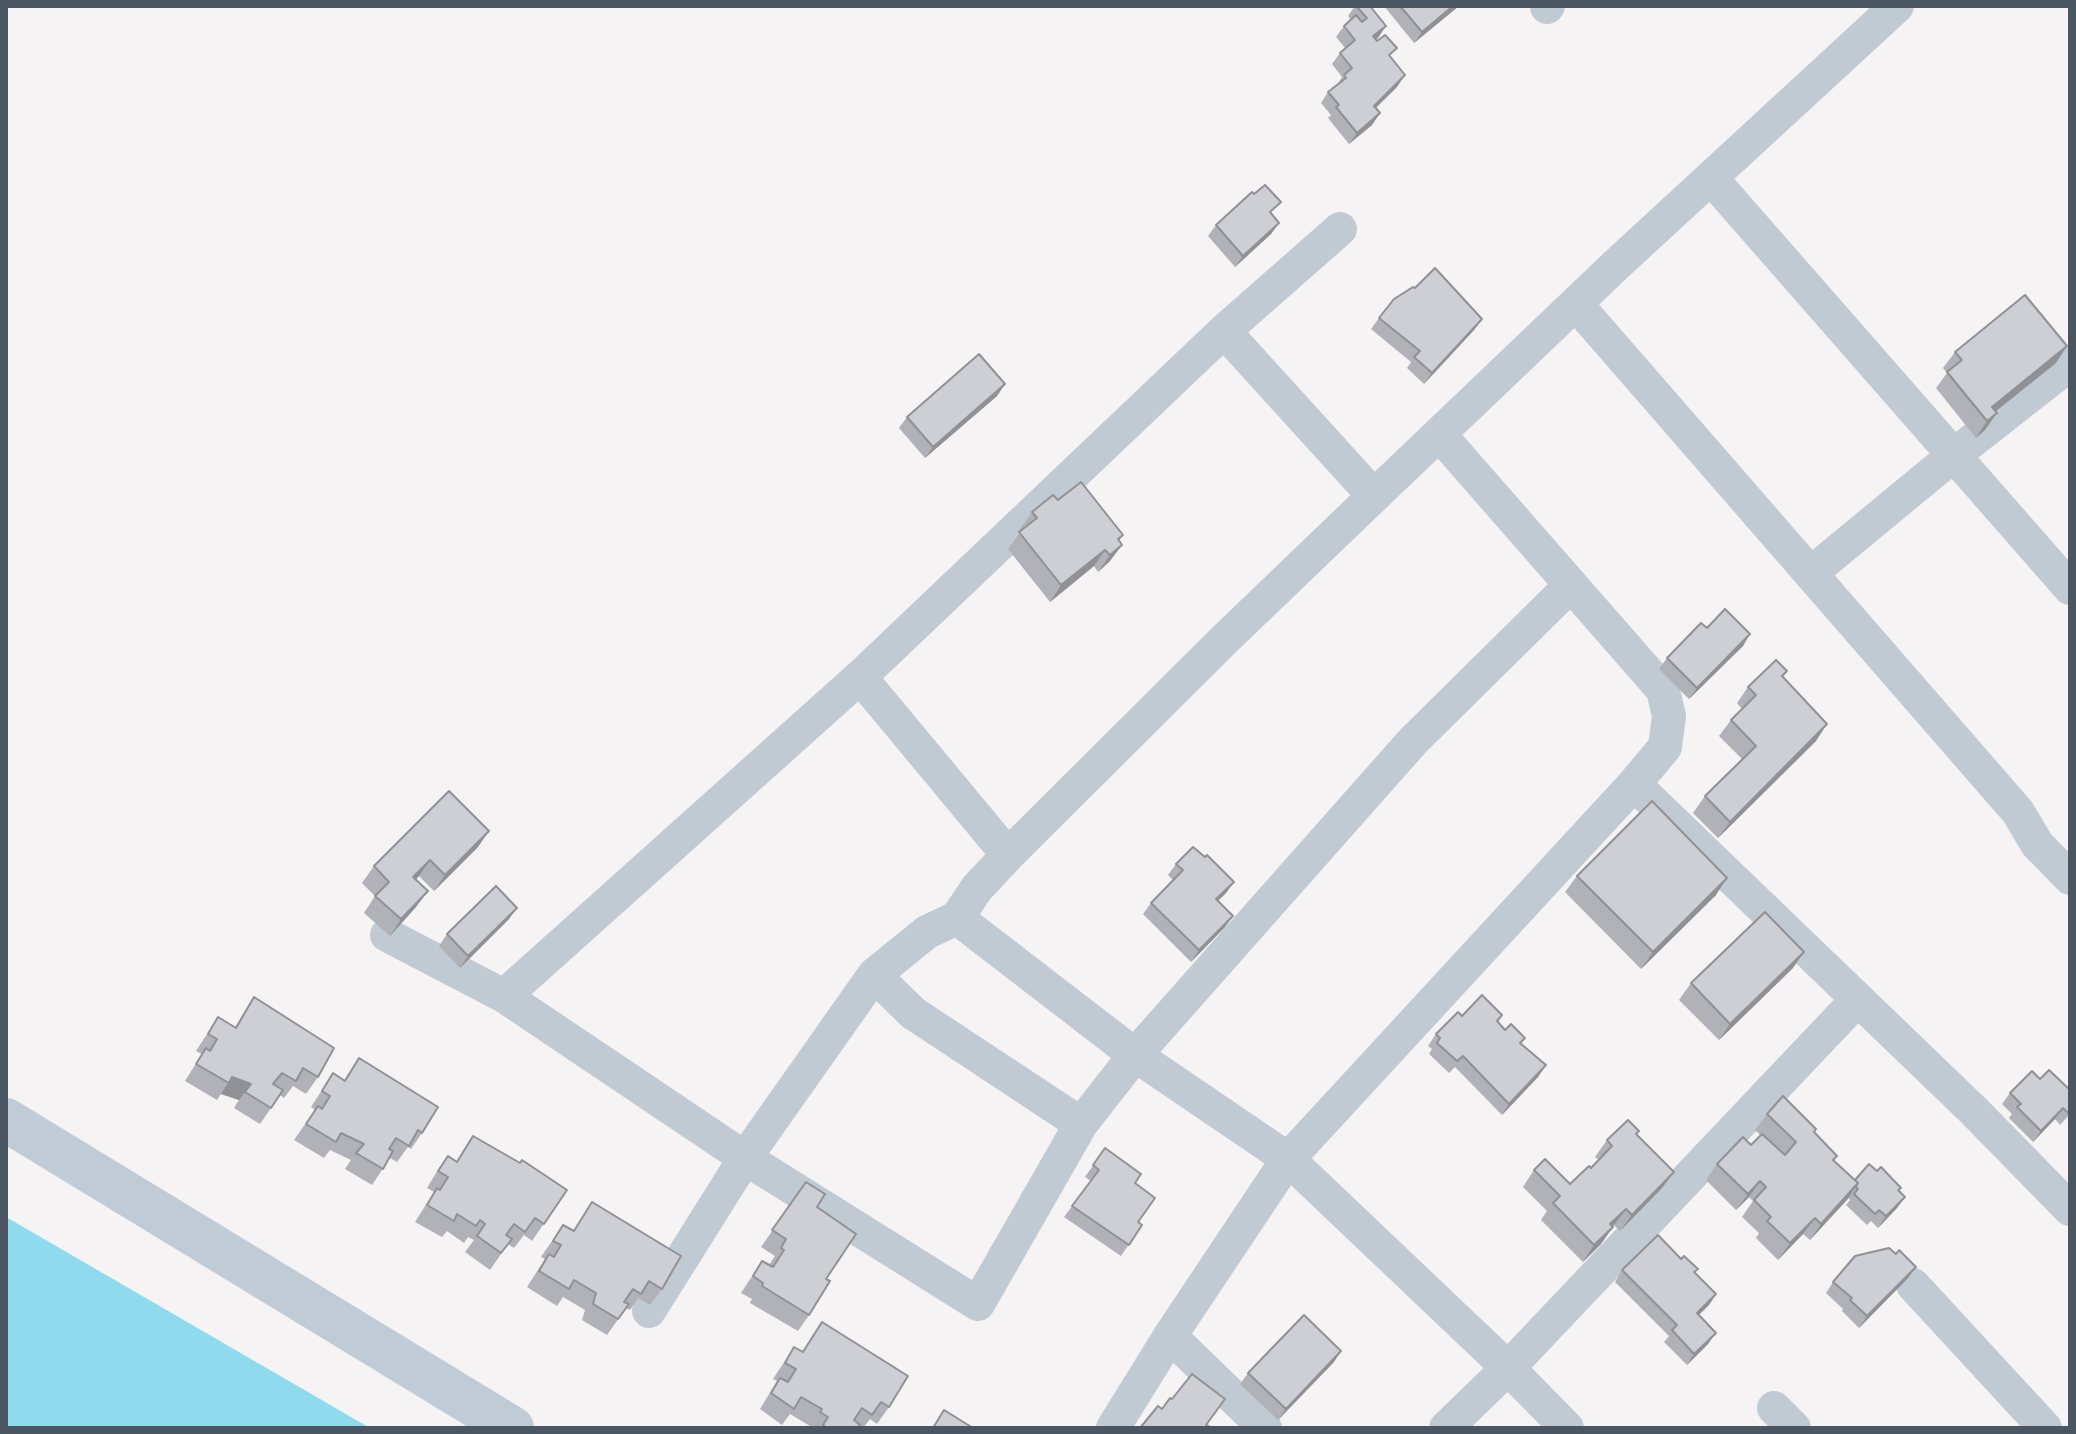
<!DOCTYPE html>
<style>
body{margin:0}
#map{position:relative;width:2076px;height:1434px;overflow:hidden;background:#f5f3f3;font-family:Roboto,sans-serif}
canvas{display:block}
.frame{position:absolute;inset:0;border:8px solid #4a5661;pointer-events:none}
</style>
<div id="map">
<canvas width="2076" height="1434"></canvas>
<div class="frame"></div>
</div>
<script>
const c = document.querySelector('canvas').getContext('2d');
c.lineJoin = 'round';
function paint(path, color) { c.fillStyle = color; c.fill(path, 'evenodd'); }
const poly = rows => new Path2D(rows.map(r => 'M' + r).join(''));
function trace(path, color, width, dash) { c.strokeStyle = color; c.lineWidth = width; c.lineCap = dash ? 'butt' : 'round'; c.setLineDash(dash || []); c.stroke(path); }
paint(poly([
 [6,1217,370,1428,6,1428]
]), '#90daee');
trace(poly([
 [1547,7,1548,6],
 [1711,178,2070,588],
 [1576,304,2018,812,2037,844,2070,878],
 [1224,331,1374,496],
 [1811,573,1954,455,2070,364],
 [860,677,1224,331,1340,229],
 [1634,784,1974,1111,2070,1209],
 [957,918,1135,1055,1288,1159,1508,1368,1567,1428],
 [387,935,504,996,745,1158,978,1304,1081,1124,1135,1055,1413,741,1571,585],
 [874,975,913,1013,1081,1124],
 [504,996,860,677,1008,855,1223,641,1374,496,1616,265,1897,6],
 [1913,1285,2045,1428],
 [649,1311,745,1158,874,975,927,932,957,918,977,888,1008,855],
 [1170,1336,1265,1428],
 [1774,1408,1794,1428],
 [1113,1428,1170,1336,1288,1159,1634,784,1665,747,1669,716,1663,690,1439,434],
 [1446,1428,1508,1368,1858,999]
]), '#c1cad2', 34);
trace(poly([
 [6,1120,512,1428]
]), '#c1cbd6', 44);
paint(poly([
 [1355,6,1370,6,1386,26,1376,39,1390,57,1397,87,1376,108,1380,113,1372,125,1349,144,1328,118,1331,115,1321,103,1328,92,1337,85,1342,77,1332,64,1340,53,1345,48,1336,37,1344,26,1351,20,1348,16],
 [1384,6,1459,6,1414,43],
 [1272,214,1279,223,1271,234,1235,267,1208,236,1216,225],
 [1415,288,1471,308,1482,319,1474,330,1424,384,1407,368,1411,362,1371,329,1379,318],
 [1955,352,2056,363,1995,412,1985,430,1976,438,1936,388,1947,373,1943,368],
 [1005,384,997,396,925,458,899,428,907,417],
 [1058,500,1123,535,1119,541,1110,561,1098,572,1094,566,1050,602,1008,549,1022,530,1020,529,1032,512],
 [1707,628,1743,646,1689,699,1659,669,1667,658],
 [1787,671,1783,677,1816,741,1718,838,1693,813,1705,796,1742,759,1719,736,1731,720,1742,709,1737,703,1748,687],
 [478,847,434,891,419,876,416,880,416,907,390,936,364,913,375,896,362,883,374,866],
 [1205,857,1234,882,1226,893,1218,901,1233,916,1225,927,1191,962,1143,914,1151,903,1173,880,1168,875,1176,864],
 [1577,876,1716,895,1641,969,1565,892],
 [509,919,460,968,439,946,447,934],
 [1793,968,1719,1040,1679,1000,1691,983],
 [254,997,318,1077,306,1094,293,1086,284,1098,280,1095,260,1124,234,1108,239,1100,221,1094,217,1100,185,1081,202,1054,196,1051,218,1017,235,1027],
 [1502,1015,1497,1021,1505,1030,1525,1038,1521,1044,1546,1065,1538,1077,1502,1115,1455,1067,1449,1073,1429,1054,1432,1049,1428,1046,1436,1034,1462,1016],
 [359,1058,422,1133,411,1149,408,1147,397,1162,390,1158,372,1185,345,1169,351,1160,330,1150,324,1158,294,1140,315,1110,311,1107,333,1073,344,1080],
 [2040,1079,2070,1090,2070,1114,2060,1125,2055,1119,2033,1142,2009,1118,2012,1114,2002,1104,2010,1093],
 [1767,1114,1814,1133,1834,1161,1855,1180,1899,1191,1905,1197,1897,1208,1878,1228,1871,1221,1867,1225,1846,1205,1850,1200,1848,1198,1810,1240,1803,1234,1778,1260,1756,1238,1759,1233,1742,1217,1753,1201,1749,1197,1736,1210,1706,1180,1717,1164,1751,1145,1760,1135,1755,1130],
 [1639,1131,1636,1135,1674,1172,1662,1188,1620,1231,1614,1225,1601,1244,1583,1262,1541,1220,1547,1211,1523,1187,1534,1170,1570,1184,1599,1160,1595,1157,1607,1140],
 [473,1136,567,1190,532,1241,524,1235,514,1248,508,1244,490,1270,465,1252,474,1240,468,1237,464,1243,447,1231,442,1237,415,1222,434,1192,427,1188,436,1173,448,1156,456,1162],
 [1105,1148,1135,1183,1138,1222,1142,1225,1121,1256,1064,1217,1091,1181,1085,1177],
 [806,1182,826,1279,809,1315,798,1331,750,1303,752,1299,741,1293,762,1261,769,1265,775,1256,761,1247],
 [592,1202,662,1289,650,1305,638,1298,630,1310,626,1308,607,1335,582,1320,585,1310,563,1297,557,1306,527,1287,545,1259,541,1257,563,1225,573,1231],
 [1622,1270,1695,1273,1716,1294,1709,1305,1699,1315,1708,1344,1687,1365,1664,1342,1669,1336,1615,1282],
 [1908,1278,1859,1328,1842,1311,1843,1309,1826,1293,1833,1282],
 [822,1322,889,1407,877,1424,870,1419,863,1428,808,1428,810,1426,790,1414,782,1425,760,1409,777,1381,773,1379,794,1347,802,1352],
 [1334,1362,1278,1420,1240,1384,1248,1373]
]), '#b0b2b7');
paint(poly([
 [1453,6,1459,6,1414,43,1422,32],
 [1386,26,1378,38,1366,48,1373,36],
 [1405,75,1397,87,1366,117,1374,106],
 [1380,113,1372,125,1349,144,1357,133],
 [1279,223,1271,234,1235,267,1243,256],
 [1482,319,1474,330,1424,384,1432,373],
 [2067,346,2056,363,1986,419,1992,407],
 [1005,384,997,396,925,458,933,447],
 [1997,413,1985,430,1976,438,1987,421],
 [1122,545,1110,561,1098,572,1110,555],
 [1105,550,1094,566,1050,602,1061,585],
 [1750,634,1743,646,1689,699,1697,688],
 [1827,724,1816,741,1718,838,1730,822],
 [489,831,478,847,434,891,445,875],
 [430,860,419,876,401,894,413,877],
 [1727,878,1716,895,1641,969,1653,952],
 [1234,882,1226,893,1208,910,1216,899],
 [428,891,416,907,390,936,401,919],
 [517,908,509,919,460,968,468,956],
 [1233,916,1225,927,1191,962,1199,950],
 [1804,952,1793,968,1719,1040,1730,1024],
 [1546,1065,1538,1077,1502,1115,1509,1104],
 [232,1077,251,1084,239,1100,221,1094],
 [2063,1108,2055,1119,2033,1142,2041,1131],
 [1674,1172,1662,1188,1620,1231,1632,1215],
 [1760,1181,1749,1197,1736,1210,1748,1194],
 [1858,1183,1847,1200,1810,1240,1821,1224],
 [1905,1197,1897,1208,1878,1228,1886,1216],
 [1626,1209,1614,1225,1598,1241,1610,1224],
 [1815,1218,1803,1234,1778,1260,1790,1243],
 [1613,1227,1601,1244,1583,1262,1594,1245],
 [1916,1267,1908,1278,1859,1328,1867,1316],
 [1716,1294,1709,1305,1689,1324,1697,1313],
 [1716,1333,1708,1344,1687,1365,1694,1354],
 [1341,1351,1334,1362,1278,1420,1286,1409]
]), '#909195');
const building = poly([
 [1356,6,1370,6,1386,26,1373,36,1377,41,1385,35,1397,48,1389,55,1405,75,1374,106,1380,113,1357,133,1336,107,1339,105,1328,92,1346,78,1344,75,1352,68,1340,53,1355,40,1344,26,1356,15,1362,22,1367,18,1356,6],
 [1400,6,1453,6,1422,32,1400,6],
 [1265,185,1281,202,1270,212,1279,223,1243,256,1216,225,1252,192,1254,194,1265,185],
 [1435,268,1482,319,1432,373,1414,357,1420,351,1379,318,1394,299,1413,287,1415,288,1435,268],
 [2025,295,2067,346,1992,407,1997,413,1987,421,1947,372,1962,360,1955,352,2025,295],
 [979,354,1005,384,933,447,907,417,979,354],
 [1081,482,1123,535,1118,539,1122,545,1110,555,1105,550,1061,585,1019,532,1037,518,1032,512,1053,495,1058,500,1081,482],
 [1725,609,1750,634,1697,688,1667,658,1701,623,1707,628,1725,609],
 [1776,660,1787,671,1782,676,1827,724,1730,822,1705,796,1756,746,1731,720,1756,695,1748,687,1776,660],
 [449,791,489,831,445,875,430,860,413,877,428,891,401,919,375,896,389,882,374,866,449,791],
 [1652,801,1727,878,1653,952,1577,876,1652,801],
 [1193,847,1205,857,1207,855,1234,882,1216,899,1233,916,1199,950,1151,903,1183,870,1176,864,1193,847],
 [496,886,517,908,468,956,447,934,496,886],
 [1765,912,1804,952,1730,1024,1691,983,1765,912],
 [1482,995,1502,1015,1497,1021,1505,1030,1511,1024,1525,1038,1520,1043,1546,1065,1509,1104,1463,1056,1457,1061,1437,1043,1440,1038,1436,1034,1458,1012,1462,1016,1482,995],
 [254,997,334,1048,318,1077,303,1068,296,1081,282,1073,273,1084,283,1090,271,1108,245,1092,251,1084,232,1077,229,1083,196,1064,206,1048,210,1051,217,1039,208,1034,218,1017,236,1028,254,997],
 [359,1058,438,1107,422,1133,418,1130,409,1146,396,1138,389,1149,393,1151,383,1169,356,1153,364,1144,341,1133,336,1142,306,1124,318,1106,322,1109,330,1096,322,1091,333,1073,345,1081,359,1058],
 [2049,1070,2070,1090,2070,1111,2068,1113,2063,1108,2041,1131,2017,1107,2021,1104,2010,1093,2032,1071,2040,1079,2049,1070],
 [1783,1096,1816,1129,1814,1132,1837,1156,1833,1160,1858,1183,1821,1224,1815,1218,1790,1243,1767,1221,1771,1217,1754,1200,1766,1187,1760,1181,1748,1194,1717,1164,1743,1137,1751,1145,1762,1134,1785,1155,1796,1142,1767,1114,1783,1096],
 [1628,1120,1639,1131,1636,1134,1674,1172,1632,1215,1626,1209,1610,1224,1613,1227,1594,1245,1553,1203,1560,1196,1534,1170,1545,1159,1570,1184,1589,1166,1591,1168,1612,1146,1607,1140,1628,1120],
 [473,1136,520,1163,522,1160,567,1190,544,1224,535,1218,525,1232,514,1224,506,1235,512,1239,501,1253,477,1236,485,1224,480,1220,476,1226,457,1214,454,1221,427,1205,437,1188,440,1190,448,1177,438,1171,448,1156,457,1162,473,1136],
 [1105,1148,1141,1174,1135,1183,1155,1198,1138,1222,1142,1225,1129,1245,1072,1206,1099,1170,1093,1165,1105,1148],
 [1869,1164,1877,1171,1881,1167,1901,1188,1898,1190,1905,1197,1886,1216,1879,1210,1875,1214,1854,1194,1858,1189,1856,1187,1858,1183,1855,1180,1869,1164],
 [806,1182,825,1194,817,1207,856,1234,826,1279,830,1281,809,1315,762,1286,763,1283,753,1276,762,1261,773,1267,784,1250,781,1248,786,1239,772,1230,806,1182],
 [592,1202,681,1256,662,1289,649,1281,641,1294,633,1289,624,1302,629,1304,618,1319,593,1304,596,1293,574,1280,569,1289,539,1271,549,1254,554,1257,561,1245,553,1241,563,1225,574,1231,592,1202],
 [1658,1235,1681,1259,1684,1256,1698,1269,1694,1272,1716,1294,1697,1313,1716,1333,1694,1354,1672,1330,1677,1325,1622,1270,1658,1235],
 [1889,1248,1896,1254,1899,1250,1916,1267,1867,1316,1850,1300,1852,1298,1833,1282,1855,1256,1889,1248],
 [1304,1315,1341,1351,1286,1409,1248,1373,1304,1315],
 [822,1322,908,1376,889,1407,881,1402,872,1415,862,1408,854,1420,860,1425,857,1428,827,1428,823,1425,828,1417,820,1412,822,1409,801,1397,794,1409,771,1393,780,1378,788,1382,796,1369,785,1363,794,1347,803,1352,822,1322],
 [1192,1374,1225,1399,1206,1425,1210,1427,1209,1428,1140,1428,1158,1406,1162,1409,1170,1398,1172,1399,1192,1374],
 [944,1410,973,1428,933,1428,944,1410]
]);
paint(building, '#cdcfd5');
trace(building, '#909195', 2);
</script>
